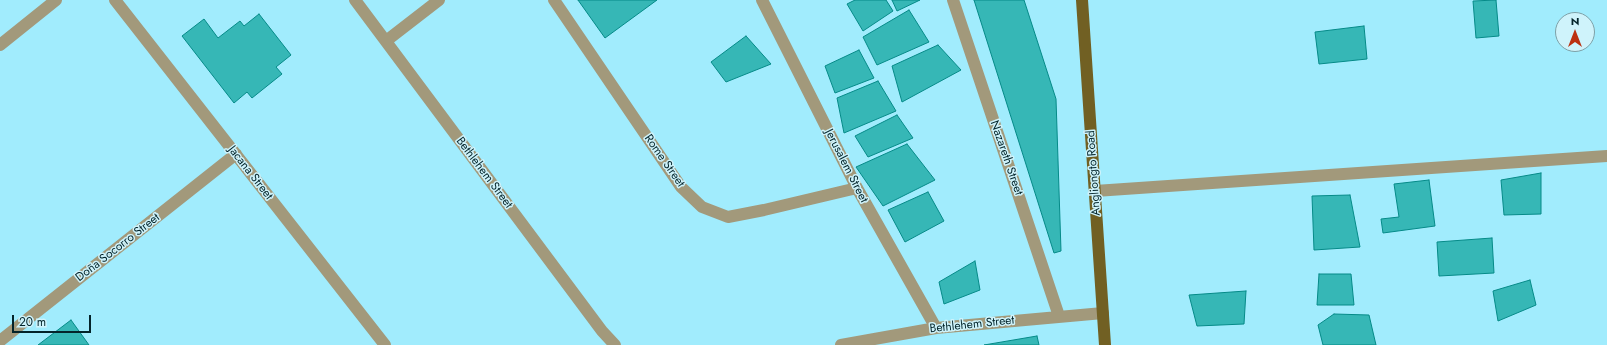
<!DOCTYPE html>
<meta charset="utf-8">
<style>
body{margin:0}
#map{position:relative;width:1607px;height:345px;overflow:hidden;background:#a1ecfd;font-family:Jost,sans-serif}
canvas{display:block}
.north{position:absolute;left:1555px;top:12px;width:40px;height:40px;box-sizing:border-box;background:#cff3fb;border:1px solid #7da0a7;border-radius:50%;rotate:0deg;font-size:11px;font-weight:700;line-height:16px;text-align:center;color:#03242a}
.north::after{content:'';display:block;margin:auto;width:14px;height:18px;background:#bc3111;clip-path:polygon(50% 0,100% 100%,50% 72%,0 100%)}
.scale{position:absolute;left:12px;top:315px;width:79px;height:18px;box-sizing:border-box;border:2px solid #03242a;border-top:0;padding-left:5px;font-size:12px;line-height:14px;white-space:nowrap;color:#03242a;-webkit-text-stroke:3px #cff3fb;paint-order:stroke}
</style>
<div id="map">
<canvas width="1607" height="345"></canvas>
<div class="north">N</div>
<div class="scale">20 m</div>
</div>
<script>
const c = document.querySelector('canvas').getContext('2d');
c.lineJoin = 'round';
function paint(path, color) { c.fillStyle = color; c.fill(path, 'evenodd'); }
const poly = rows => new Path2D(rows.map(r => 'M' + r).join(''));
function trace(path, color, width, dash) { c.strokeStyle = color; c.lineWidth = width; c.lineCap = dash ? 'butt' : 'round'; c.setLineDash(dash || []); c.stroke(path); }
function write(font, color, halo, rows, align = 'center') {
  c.font = font + ' Jost,sans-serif'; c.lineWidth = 3; c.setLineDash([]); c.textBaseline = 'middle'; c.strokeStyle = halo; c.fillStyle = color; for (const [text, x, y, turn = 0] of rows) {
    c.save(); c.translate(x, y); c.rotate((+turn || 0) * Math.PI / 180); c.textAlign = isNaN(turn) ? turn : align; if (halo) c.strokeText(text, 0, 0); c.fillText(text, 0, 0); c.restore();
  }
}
const building = poly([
 [578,0,657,0,605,38,578,0],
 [855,0,886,0,893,11,863,31,847,4,855,0],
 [892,0,920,0,897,11,892,0],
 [974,0,1024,0,1056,99,1061,251,1054,253,974,0],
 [1496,0,1499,36,1476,38,1473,1,1496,0],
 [909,10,929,42,877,65,863,37,909,10],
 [259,14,291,55,276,67,282,74,252,98,247,92,234,103,182,36,204,19,218,38,240,21,244,26,259,14],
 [1364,26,1367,59,1319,64,1315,32,1364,26],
 [746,36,771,64,726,82,711,62,746,36],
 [938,45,961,70,902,102,892,66,938,45],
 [859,50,874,78,835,93,825,66,859,50],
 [878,81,896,111,844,133,837,98,878,81],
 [897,115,913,138,868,157,855,136,897,115],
 [907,144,935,180,883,206,856,167,907,144],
 [1541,173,1541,214,1504,215,1501,180,1541,173],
 [1429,180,1435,226,1383,233,1381,219,1399,217,1394,184,1429,180],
 [928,192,944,221,905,242,888,210,928,192],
 [1350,195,1360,247,1314,250,1312,196,1350,195],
 [1492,238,1494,273,1439,276,1437,242,1492,238],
 [975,261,980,290,944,304,939,282,975,261],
 [1319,274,1351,274,1354,305,1317,305,1319,274],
 [1530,280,1536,305,1498,321,1493,291,1530,280],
 [1246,291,1244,324,1197,326,1189,295,1246,291],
 [1334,314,1369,315,1376,345,1323,345,1318,325,1334,314],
 [71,320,89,345,38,345,71,320],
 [1037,336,1039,345,984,345,1037,336]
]);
paint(building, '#36b7b6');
trace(building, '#058a88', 1);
trace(poly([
 [115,0,385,345],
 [355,0,602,331,615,345],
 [554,0,681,187,702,207,728,217,764,210,857,188],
 [762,0,857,188,936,328],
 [953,0,1059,316],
 [386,41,439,0],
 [0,45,56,0],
 [1095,191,1607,156],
 [0,341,236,154],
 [841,345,936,328,1103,313]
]), '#a2997b', 12);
trace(poly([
 [1082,0,1105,345]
]), '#716023', 12);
write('12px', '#03242a', '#cff3fb', [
 ["Nazareth Street",1006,158,71],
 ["Rome Street",664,161,55],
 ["Jerusalem Street",846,166,63],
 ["Jacana Street",250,173,52],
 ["Bethlehem Street",484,173,53],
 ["Angliongto Road",1094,173,-94],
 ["Doña Socorro Street",118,248,-38],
 ["Bethlehem Street",972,325,-6]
]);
</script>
